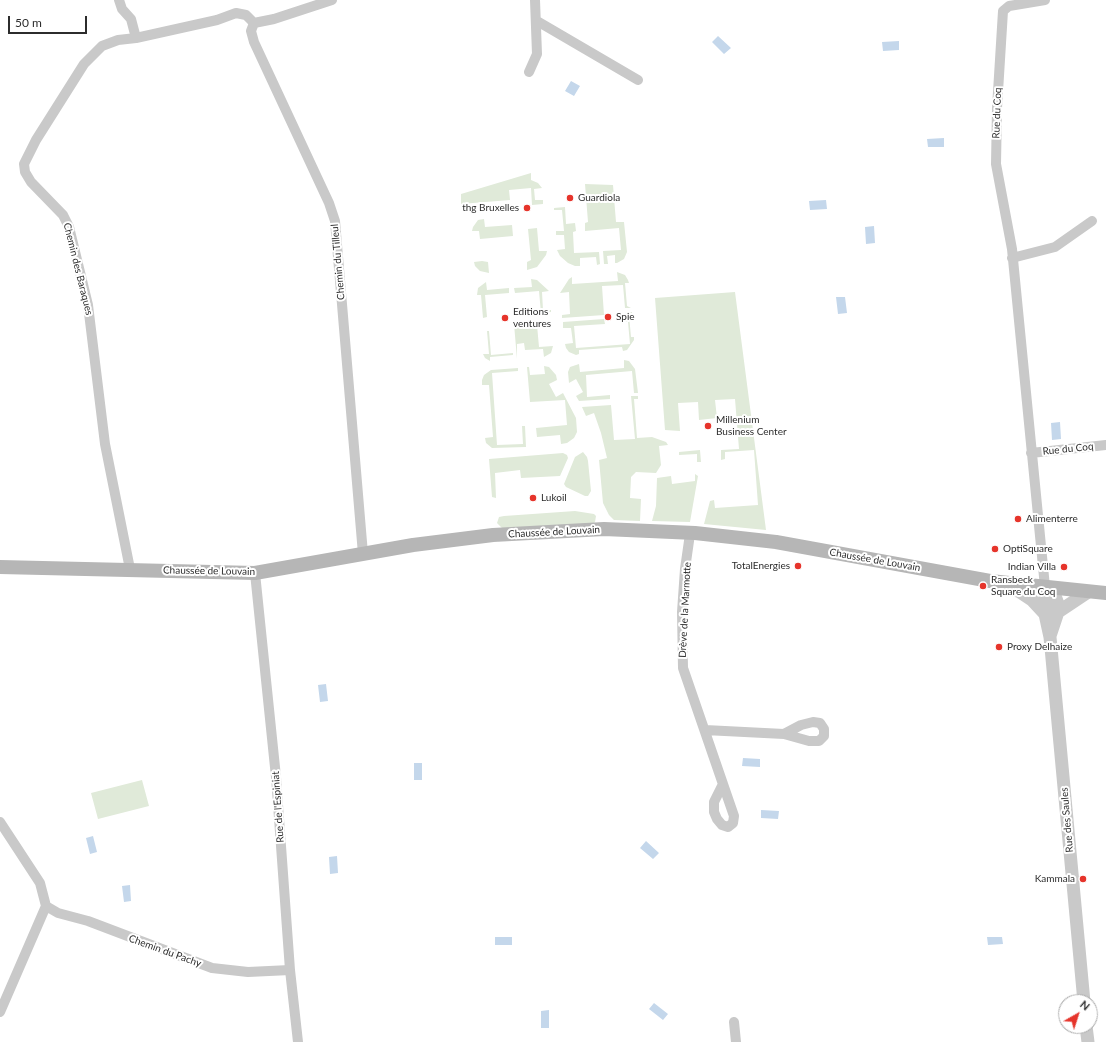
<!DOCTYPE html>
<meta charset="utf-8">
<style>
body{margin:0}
#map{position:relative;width:1106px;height:1042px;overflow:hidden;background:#fff;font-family:Lato,sans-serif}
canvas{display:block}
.north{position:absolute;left:1058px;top:994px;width:40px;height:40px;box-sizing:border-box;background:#fff;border:1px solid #ababab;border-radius:50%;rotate:39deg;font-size:11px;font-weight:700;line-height:16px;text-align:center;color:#2c2c2c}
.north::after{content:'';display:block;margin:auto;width:14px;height:18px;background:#e6342b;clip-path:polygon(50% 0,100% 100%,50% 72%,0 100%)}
.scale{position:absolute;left:8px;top:16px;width:79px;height:18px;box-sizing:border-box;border:2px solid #2c2c2c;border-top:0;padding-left:5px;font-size:12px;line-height:14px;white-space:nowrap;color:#2c2c2c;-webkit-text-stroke:3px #fff;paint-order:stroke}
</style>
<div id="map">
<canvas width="1106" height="1042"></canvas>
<div class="north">N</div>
<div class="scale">50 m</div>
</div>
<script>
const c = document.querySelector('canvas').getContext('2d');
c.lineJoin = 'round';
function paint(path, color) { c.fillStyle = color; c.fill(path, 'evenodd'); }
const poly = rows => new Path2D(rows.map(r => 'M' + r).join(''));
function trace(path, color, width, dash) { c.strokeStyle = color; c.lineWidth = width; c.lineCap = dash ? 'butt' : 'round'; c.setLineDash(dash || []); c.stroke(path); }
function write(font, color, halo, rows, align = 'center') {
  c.font = font + ' Lato,sans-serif'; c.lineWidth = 4; c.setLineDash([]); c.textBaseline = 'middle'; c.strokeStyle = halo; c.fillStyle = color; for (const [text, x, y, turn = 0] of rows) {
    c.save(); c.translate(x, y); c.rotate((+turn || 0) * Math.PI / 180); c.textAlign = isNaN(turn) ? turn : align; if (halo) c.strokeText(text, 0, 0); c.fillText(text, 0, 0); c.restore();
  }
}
paint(poly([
 [531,173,531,180,538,183,542,188,534,189,535,200,543,200,543,204,532,205,531,188,509,190,510,200,461,204,461,194],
 [585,184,613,185,616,222,624,222,627,252,624,259,617,263,615,263,615,255,607,256,608,264,604,264,603,251,621,250,619,228,585,231,585,223,588,222],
 [565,207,566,224,575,223,576,231,573,232,574,253,599,252,600,264,597,265,596,257,580,258,580,266,575,266,568,263,560,256,557,250,565,249,564,235,556,235,556,231,564,231,562,210,554,210,554,208],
 [484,219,485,227,512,225,513,236,480,239,479,231,472,231,473,227,478,220],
 [537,228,539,251,547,251,546,255,537,267,527,270,527,262,531,260,528,229],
 [482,261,488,262,489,273,480,271,475,266,474,262],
 [617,272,625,275,628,280,629,283,625,283,627,306,631,308,625,308,623,285,602,286,604,315,562,318,562,315,570,314,569,292,560,293,569,279,572,277,572,284,618,281],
 [531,279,537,280,549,291,542,292,543,310,551,310,551,312,541,313,539,291,515,293,514,288,532,287],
 [486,282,487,290,509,288,509,293,485,295,487,317,483,318,481,295,477,295,478,288],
 [735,292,766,530,704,524,710,501,714,500,715,508,758,505,754,450,725,452,725,459,721,460,721,450,739,449,735,399,715,400,717,418,699,420,698,402,678,403,680,431,665,430,655,298],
 [632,312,632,314,629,315,631,337,634,337,634,340,627,350,623,351,622,347,579,350,579,354,576,355,569,352,566,348,565,344,573,343,571,328,563,328,563,322,604,319,605,324,574,326,576,348,630,344,628,322,625,322,625,313],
 [552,322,537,325,539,347,553,346,551,353,544,357,543,349,525,350,524,343,517,344,517,359,514,324],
 [487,331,489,331,491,355,513,353,513,355,490,357,490,361,485,358,483,354,489,354],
 [624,360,629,361,635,369,638,393,634,393,632,371,586,375,587,397,610,395,610,399,579,401,576,396,583,392,576,379,569,383,568,372,570,367,579,364,580,372,624,368],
 [544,366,549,367,556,375,557,380,549,384,556,397,563,393,576,418,577,432,574,438,567,443,561,444,560,435,537,437,536,428,567,425,565,400,530,402,527,367,529,367,530,375,545,374],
 [518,368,518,371,492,373,497,445,523,444,522,426,525,426,526,447,492,448,486,443,485,438,493,437,489,385,482,385,482,380,484,375,491,370],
 [631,396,638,396,638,399,634,399,637,438,652,437,666,442,668,445,659,446,661,465,656,473,636,472,631,477,630,498,641,499,640,521,614,520,609,515,603,503,599,460,607,458,601,433,594,413,586,416,582,407,611,405,614,440,635,439],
 [700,450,701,462,697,462,697,454,679,455,679,452],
 [583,452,587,457,588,461,591,491,588,496,585,496,566,487,564,484,575,457],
 [563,453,567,455,568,458,560,476,521,478,520,470,495,473,496,498,492,497,489,459],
 [695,474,698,476,690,522,652,521,656,506,657,478,671,476,672,484,695,481],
 [575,511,594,514,596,516,595,522,593,524,503,529,497,523,499,517,504,516],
 [142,780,149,806,98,819,91,793]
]), '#e0ead9');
paint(poly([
 [718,36,731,48,724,54,712,42],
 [899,41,899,50,883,51,882,42],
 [571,81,580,86,574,96,565,91],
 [944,138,944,147,928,147,927,139],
 [826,200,827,209,810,210,809,201],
 [874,226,875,243,866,244,865,227],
 [836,297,845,297,847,313,838,314],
 [1060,422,1061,439,1052,440,1051,423],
 [326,684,328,701,320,702,318,685],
 [743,758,760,759,760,767,742,766],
 [414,763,422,763,422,780,414,780],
 [761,810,779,811,778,819,761,818],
 [93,836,97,852,90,854,86,838],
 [646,841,659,853,653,859,640,848],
 [337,856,338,873,330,874,329,857],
 [130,885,131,901,124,902,122,886],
 [495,937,512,937,512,945,495,945],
 [987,937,1002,937,1003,944,988,945],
 [654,1003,668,1014,663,1020,649,1009],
 [549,1010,549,1028,541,1028,541,1011]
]), '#c4d7eb');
trace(poly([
 [119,0,122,9,131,19,136,38],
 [537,21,638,80],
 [254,23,251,31,254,42,329,203,335,221,363,554],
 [254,23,274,19,332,0],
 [529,72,537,54,535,0],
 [1012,258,1055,247,1092,221],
 [1031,453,1106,445],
 [690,534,685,569,682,612,683,668,734,816,733,823,728,827,722,825,717,819,714,812,714,802,722,786],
 [130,569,105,444,88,305,69,227,63,215,31,182,25,172,24,164,36,140,84,64,102,46,118,40,136,38,217,20,236,13,246,15,254,23],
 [255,573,276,777,290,970,298,1042],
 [1045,587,1012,249,996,164,997,108,1003,11,1009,6,1045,0],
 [705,730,784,734,801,725,813,722,820,723,824,729,824,736,819,741,809,741,784,734],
 [0,822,40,883,46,906,0,1012],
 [46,906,58,913,88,921,212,968,248,972,290,970],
 [734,1022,736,1042]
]), '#c9c9c9', 10);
trace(poly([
 [1001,585,1020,592,1032,600,1045,614],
 [1045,587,1045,614,1050,637,1084,1002],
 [1045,587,1054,593,1058,604,1058,612,1050,636],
 [1058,612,1088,592],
 [1086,1026,1088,1042]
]), '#c9c9c9', 13);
trace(poly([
 [0,567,255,573,413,545,493,535,604,529,695,533,776,542,990,581,1106,593]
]), '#b6b6b6', 14);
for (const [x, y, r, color] of [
 [570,198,4,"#e6342b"],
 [527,208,4,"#e6342b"],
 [608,317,4,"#e6342b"],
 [505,318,4,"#e6342b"],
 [708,426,4,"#e6342b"],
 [533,498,4,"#e6342b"],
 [1018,519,4,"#e6342b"],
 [995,549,4,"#e6342b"],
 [798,566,4,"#e6342b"],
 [1064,567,4,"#e6342b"],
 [983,586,4,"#e6342b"],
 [999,647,4,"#e6342b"],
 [1083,879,4,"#e6342b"]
]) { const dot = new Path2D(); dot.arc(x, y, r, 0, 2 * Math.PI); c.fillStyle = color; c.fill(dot); trace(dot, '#fff', 1.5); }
write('10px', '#2c2c2c', '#fff', [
 ["Rue du Coq",997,113,-88],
 ["Chemin du Tilleul",338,262,-95],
 ["Chemin des Baraques",78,269,76],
 ["Rue du Coq",1068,449,-6],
 ["Chaussée de Louvain",554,532,-3],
 ["Chaussée de Louvain",875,560,10],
 ["Chaussée de Louvain",209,571,1],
 ["Drève de la Marmotte",685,610,-87],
 ["Rue de l'Espiniat",278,807,-94],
 ["Rue des Saules",1067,820,-95],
 ["Chemin du Pachy",165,951,20]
]);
write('10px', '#2c2c2c', '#fff', [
 ["Guardiola",578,198],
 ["thg Bruxelles",519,208,"right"],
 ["Editions",513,312],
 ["ventures",513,324],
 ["Spie",616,317],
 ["Millenium",716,420],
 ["Business Center",716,432],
 ["Lukoil",541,498],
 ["Alimenterre",1026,519],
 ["OptiSquare",1003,549],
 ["TotalEnergies",790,566,"right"],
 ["Indian Villa",1056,567,"right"],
 ["Ransbeck",991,580],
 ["Square du Coq",991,592],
 ["Proxy Delhaize",1007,647],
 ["Kammala",1075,879,"right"]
], 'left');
</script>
